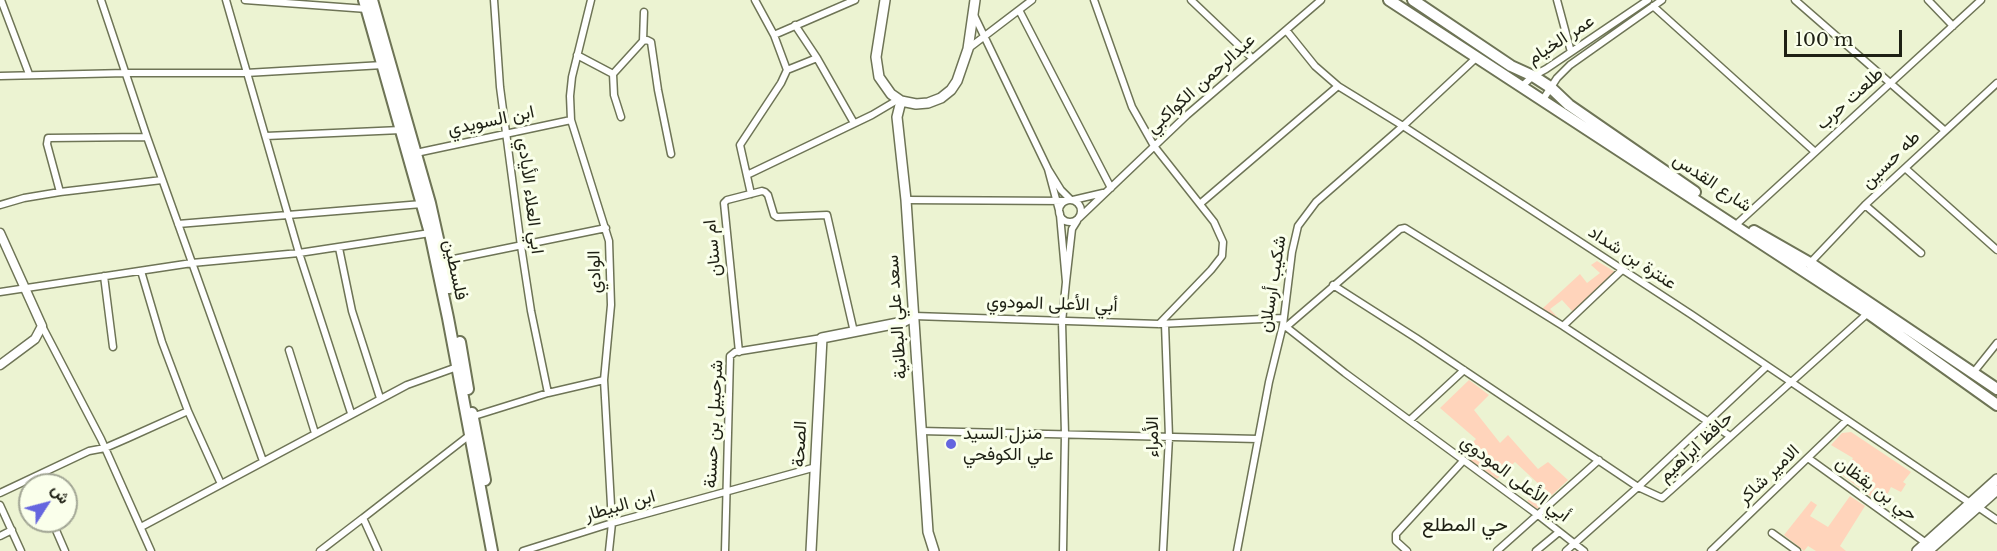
<!DOCTYPE html>
<meta charset="utf-8">
<style>
body{margin:0}
#map{position:relative;width:1997px;height:551px;overflow:hidden;background:#ecf3d2;font-family:"Libre Baskerville",Vazirmatn,serif}
canvas{display:block}
.north{position:absolute;left:18px;top:473px;width:60px;height:60px;box-sizing:border-box;background:#faffeb;border:2px solid #a2a695;border-radius:50%;rotate:54deg;font-size:16px;font-weight:700;line-height:24px;text-align:center;color:#1e2014}
.north::after{content:'';display:block;margin:auto;width:21px;height:27px;background:#6566df;clip-path:polygon(50% 0,100% 100%,50% 72%,0 100%)}
.scale{position:absolute;left:1784px;top:30px;width:118px;height:27px;box-sizing:border-box;border:3px solid #1e2014;border-top:0;padding-left:8px;font-size:18px;line-height:21px;white-space:nowrap;color:#1e2014;-webkit-text-stroke:4px #faffeb;paint-order:stroke}
</style>
<div id="map">
<canvas width="1997" height="551"></canvas>
<div class="north">ش</div>
<div class="scale">100 m</div>
</div>
<script>
const c = document.querySelector('canvas').getContext('2d');
c.lineJoin = 'round';
function paint(path, color) { c.fillStyle = color; c.fill(path, 'evenodd'); }
const poly = rows => new Path2D(rows.map(r => 'M' + r).join(''));
function trace(path, color, width, dash) { c.strokeStyle = color; c.lineWidth = width; c.lineCap = dash ? 'butt' : 'round'; c.setLineDash(dash || []); c.stroke(path); }
function write(font, color, halo, rows, align = 'center') {
  c.font = font + ' "Libre Baskerville",Vazirmatn,serif'; c.lineWidth = 6; c.setLineDash([]); c.textBaseline = 'middle'; c.strokeStyle = halo; c.fillStyle = color; for (const [text, x, y, turn = 0] of rows) {
    c.save(); c.translate(x, y); c.rotate((+turn || 0) * Math.PI / 180); c.textAlign = isNaN(turn) ? turn : align; if (halo) c.strokeText(text, 0, 0); c.fillText(text, 0, 0); c.restore();
  }
}
paint(poly([
 [1597,261,1617,273,1573,312,1562,300,1550,309,1561,321,1542,309,1580,274,1587,283,1600,273,1591,265],
 [1469,380,1489,395,1474,410,1500,443,1508,435,1538,469,1548,462,1568,480,1537,509,1527,501,1542,487,1515,462,1497,479,1461,454,1476,439,1440,408],
 [1851,432,1911,472,1903,482,1906,484,1901,492,1891,487,1886,497,1881,495,1877,501,1842,475,1853,458,1831,445,1842,433],
 [1850,496,1865,506,1840,546,1846,551,1816,551,1808,546,1804,551,1784,535,1811,501,1817,505,1810,516,1828,527]
]), '#ffd4bb');
const minor = poly([
 [1,0,29,74],
 [101,0,147,137,263,461],
 [226,0,299,253,351,413],
 [245,0,367,9],
 [494,0,500,87,521,246,531,311,548,393],
 [591,0,572,77,570,96,571,120,609,241,611,305,604,380,612,523,609,551],
 [1094,0,1132,107,1154,146,1214,222,1223,242,1222,256,1211,270,1159,324],
 [1191,0,1252,58],
 [1557,0,1571,52],
 [1795,0,1944,130],
 [1928,0,1953,26],
 [1653,6,1814,151],
 [1019,10,1111,188],
 [974,15,1048,169],
 [795,25,817,58,854,123],
 [1286,30,1315,66,1338,86,1403,126,1692,315,1970,503],
 [774,35,855,0],
 [643,41,647,40,651,42,658,90,671,154],
 [969,48,1032,0],
 [577,55,613,74,614,95,621,117],
 [787,70,817,58],
 [613,74,643,41,644,12],
 [0,76,126,73,246,73,383,65],
 [1521,87,1533,76,1546,69,1648,0],
 [1542,101,1557,78,1570,65,1662,0],
 [266,136,401,130],
 [416,153,571,120],
 [1905,168,1997,250],
 [747,175,872,115,899,99],
 [60,192,47,144,48,138,147,137],
 [751,194,740,145,781,83,787,70,774,35,755,0],
 '1059 211a11 11 0 1 1 22 0a11 11 0 1 1-22 0Z',
 [906,200,1066,201],
 [1073,200,1103,193],
 [1201,203,1338,86],
 [0,205,24,198,60,192,162,180],
 [1865,205,1921,253],
 [1060,214,1048,169,1061,190,1071,200],
 [1060,215,1066,282,1072,229,1077,221],
 [1079,218,1187,115,1321,0],
 [1739,222,1981,0],
 [178,224,422,204],
 [339,248,352,311,380,398],
 [444,261,606,228],
 [1810,263,1865,205,1997,83],
 [141,271,162,342,188,411],
 [104,276,113,347],
 [1333,285,1416,338,1638,487,1662,498,1868,313],
 [0,292,192,263,299,253,430,233],
 [914,316,1159,324,1283,318],
 [42,326,101,439,151,551],
 [1285,326,1345,373,1538,515,1584,551],
 [1563,326,1622,270],
 [1286,327,1400,229,1405,228,1563,326,1730,436],
 [289,350,315,433],
 [739,352,724,203,727,200,762,191,765,192,768,195,774,215,777,217,827,215,854,332],
 [1973,373,1997,343],
 [471,417,548,393,604,380],
 [1410,420,1464,370],
 [921,431,1258,439],
 [1808,458,1926,543],
 [34,477,38,485],
 [0,493,89,451,105,448,128,438,188,411,221,484],
 [0,505,21,551],
 [1978,507,1997,520],
 [52,521,65,551],
 [141,527,407,385,457,367],
 [1772,533,1797,551],
 [0,536,12,530],
 [320,551,363,518],
 [378,551,363,518,471,434],
 [523,551,612,523,816,467],
 [725,551,730,356,735,352,822,338],
 [1063,551,1065,434,1062,322,1066,282],
 [1163,551,1169,437,1165,324],
 [1237,551,1269,382,1283,325,1292,252,1298,226,1316,202,1403,126,1476,58],
 [1407,551,1396,541,1396,534,1463,461],
 [1497,551,1599,460],
 [1536,551,1559,532],
 [1566,551,1638,487,1767,366],
 [1711,551,1847,420]
]);
const tertiary = poly([
 [0,233,42,326,35,339,0,365]
]);
const secondary = poly([
 [885,0,876,57,879,77,891,94,901,101,916,104,928,103,941,98,951,90,957,81,968,49,975,0],
 [901,101,897,117,906,200,928,532,934,551],
 [811,551,822,338,903,322,914,316],
 [1917,551,1997,479],
 [1928,551,1997,490]
]);
const primary = poly([
 [364,0,430,233,448,318,492,551],
 [372,0,430,203,449,288],
 [1389,0,1868,313,1997,405],
 [1413,0,1511,66,1533,76,1550,87,1569,105,1695,192],
 [1754,231,1810,263,1997,389],
 [460,342,468,389],
 [472,413,485,480]
]);
trace(minor, '#6e7456', 9);
trace(tertiary, '#6e7456', 11);
trace(secondary, '#6e7456', 12);
trace(primary, '#6e7456', 14);
trace(minor, '#fff', 6);
trace(tertiary, '#fff', 8);
trace(secondary, '#fff', 9);
trace(primary, '#fff', 10);
for (const [x, y, r, color] of [
 [951,444,6,"#6566df"]
]) { const dot = new Path2D(); dot.arc(x, y, r, 0, 2 * Math.PI); c.fillStyle = color; c.fill(dot); trace(dot, '#faffeb', 2); }
write('18px', '#1e2014', '#faffeb', [
 ["عمر الخيام",1561,40,-33],
 ["عبدالرحمن الكواكبي",1201,84,-42],
 ["طلعت حرب",1850,99,-42],
 ["ابن السويدي",491,121,-12],
 ["طه حسين",1891,160,-44],
 ["شارع القدس",1712,183,34],
 ["ابي العلاء الأيادي",530,196,83],
 ["ام سنان",713,248,-96],
 ["عنترة بن شداد",1632,258,33],
 ["فلسطين",455,270,78],
 ["الوادي",595,272,-92],
 ["شكيب أرسلان",1273,284,-81],
 ["أبي الأعلى المودوي",1052,304,2],
 ["سعد علي البطانية",897,317,-94],
 ["شرحبيل بن حسنة",714,424,-87],
 ["الأمراء",1153,437,-90],
 ["الصحة",800,444,-87],
 ["حافظ ابراهيم",1696,447,-43],
 ["الامير شاكر",1769,475,-44],
 ["أبي الأعلى المودوي",1515,479,37],
 ["حي بن يقظان",1876,489,36],
 ["ابن البيطار",620,506,-16]
]);
write('18px', '#1e2014', '#faffeb', [
 ["منزل السيد",963,434],
 ["علي الكوفحي",963,455]
], 'left');
write('20px', '#1e2014', '#faffeb', [
 ["حي المطلع",1465,525]
]);
</script>
